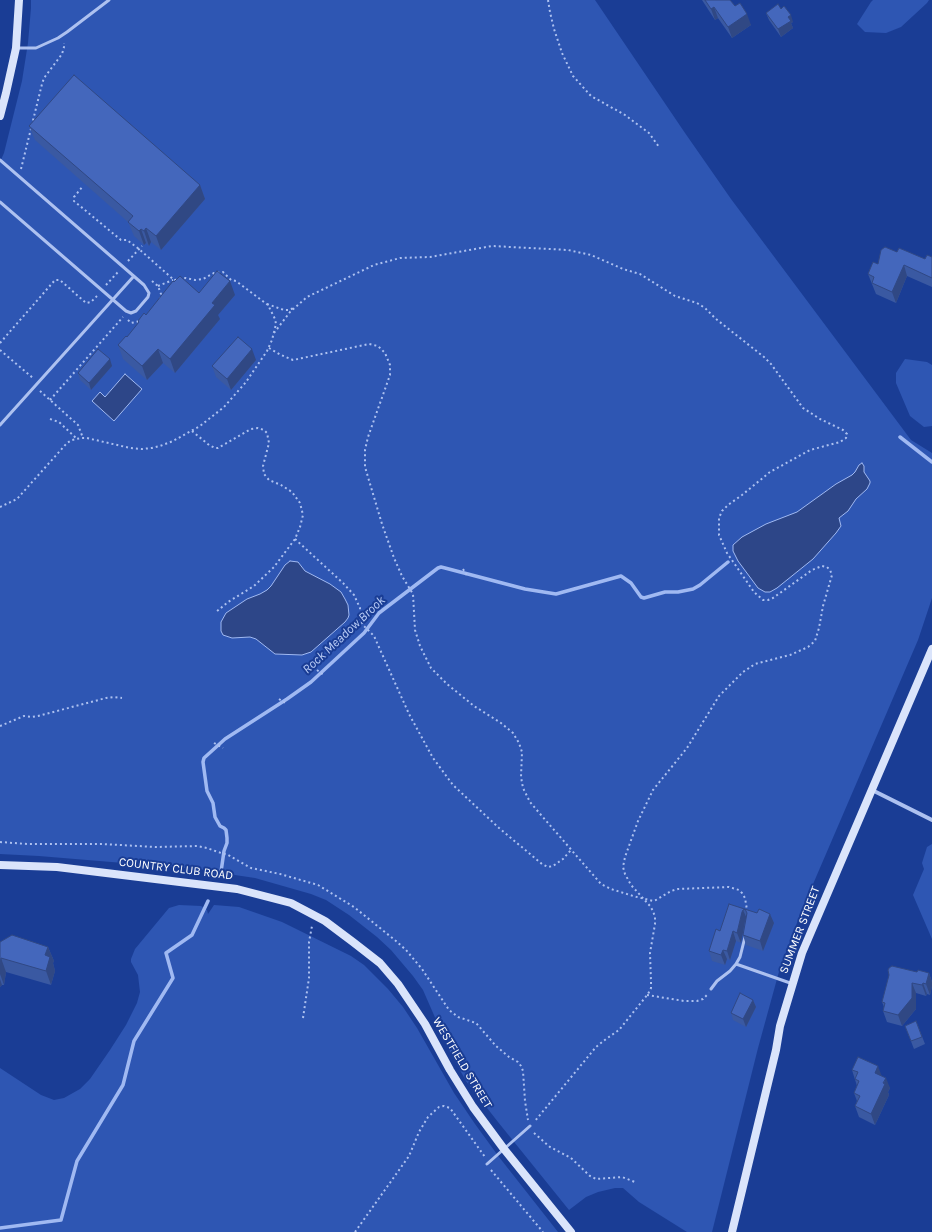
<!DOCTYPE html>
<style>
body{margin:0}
canvas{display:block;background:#1a3d95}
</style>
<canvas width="932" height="1232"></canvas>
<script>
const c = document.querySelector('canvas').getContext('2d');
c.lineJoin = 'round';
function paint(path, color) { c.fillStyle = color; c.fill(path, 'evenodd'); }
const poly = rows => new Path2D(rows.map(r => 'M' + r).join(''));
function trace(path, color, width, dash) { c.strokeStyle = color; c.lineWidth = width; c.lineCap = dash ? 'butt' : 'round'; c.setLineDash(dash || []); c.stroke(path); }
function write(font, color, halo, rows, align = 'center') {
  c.font = font + ' Karla,sans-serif'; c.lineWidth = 4; c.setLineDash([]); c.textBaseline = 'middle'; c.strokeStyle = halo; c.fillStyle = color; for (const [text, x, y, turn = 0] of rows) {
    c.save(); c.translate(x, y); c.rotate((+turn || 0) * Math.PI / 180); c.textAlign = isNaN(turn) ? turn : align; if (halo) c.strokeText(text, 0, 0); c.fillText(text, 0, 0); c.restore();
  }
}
paint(poly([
 [31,0,595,0,685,133,731,199,911,440,932,453,932,598,918,640,801,912,780,968,758,1048,712,1232,687,1232,639,1202,623,1188,615,1188,598,1192,586,1197,569,1210,498,1122,466,1081,451,1054,423,990,413,976,391,950,377,937,349,915,326,900,311,894,255,878,235,875,224,878,215,877,208,870,39,856,0,854,0,162,4,153,22,81,28,43,31,8],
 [873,0,929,0,927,3,901,27,886,33,865,32,857,24,871,2],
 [905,359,927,362,932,365,932,426,924,427,910,416,896,383,896,373],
 [932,844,932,939,913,895,924,869,922,863,927,847],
 [179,905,201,906,207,910,208,914,214,905,239,907,282,922,351,956,364,965,388,989,403,1007,417,1028,454,1093,475,1124,499,1157,558,1232,0,1232,0,1068,41,1095,54,1100,64,1098,80,1089,90,1079,110,1050,126,1025,137,1003,140,992,138,975,131,962,131,959,135,949,169,908]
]), '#2e56b3');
const water = poly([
 [125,374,142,389,114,421,92,401,100,392,105,397,125,374],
 [862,463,864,466,864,472,870,481,870,483,867,489,856,499,848,511,839,518,841,526,836,533,813,559,777,588,770,592,765,592,758,588,738,561,733,551,733,545,742,537,766,524,797,512,836,484,852,475,855,472,859,465,862,463],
 [290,561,298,562,305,571,330,584,341,592,345,599,348,605,349,615,348,618,345,622,311,652,302,655,275,654,256,639,250,637,232,638,223,635,221,631,221,622,226,613,247,599,260,594,267,590,271,586,285,565,290,561]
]);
paint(water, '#2d4688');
trace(water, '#a0b9f2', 1);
trace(poly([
 [900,437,932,462],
 [221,872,224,851,227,843,227,838,226,830,224,828,220,826,215,817,213,803,207,791,203,762,204,758,225,739,287,699,311,682,364,633,379,613,438,568,441,567,445,568,525,589,556,594,621,576,631,583,641,597,644,598,665,592,678,592,693,589,700,585,728,562],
 [0,1228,61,1220,77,1161,123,1085,134,1041,173,978,166,953,192,935,208,901]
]), '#a0b9f2', 3.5);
trace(poly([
 [548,0,550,12,554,29,562,53,573,76,591,96,625,115,649,133,659,147],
 [21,169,42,84,44,78,62,54,64,47,64,43],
 [128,261,142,246],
 [152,281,158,286,161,294,160,299],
 [106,285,118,272],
 [158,286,173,280],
 [267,304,284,310,288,310,294,308],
 [128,320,131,323,140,321],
 [274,333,290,312,307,297,374,265,400,258,430,257,492,246,568,250,591,255,623,269,640,274,675,296,697,303,705,308,716,319,764,357,771,364,803,408,820,419,843,430,847,434,846,438,840,442,810,450,770,472,742,495,728,505,722,511,719,518,719,535,727,553,754,592,763,600,768,600,773,598,812,570,822,566,827,567,830,570,832,575,823,606,819,628,815,641,808,647,790,655,755,664,743,672,719,696,687,748,653,790,638,821,625,857,623,867,625,874,631,885,650,906,653,911,655,917,655,924,650,953,651,982,651,988,648,994,619,1030,606,1039,596,1047,535,1121],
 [0,343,55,280,60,280,86,303,91,302,97,296],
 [269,348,281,355,293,360,369,344,378,346,385,353,390,365,390,375,368,437,365,450,365,467,382,524,394,558,402,576,413,594,415,630,420,646,431,668,447,684,474,706,501,723,513,733,519,743,522,752,521,777,523,788,530,802,535,808,601,884,611,889,633,896,653,901,656,900,671,891,678,889,729,887,739,890,742,893,745,898,747,910],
 [0,350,33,378],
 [40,391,78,425,83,438],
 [50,400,123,317],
 [50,419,59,422,76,438],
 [192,431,209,445,215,448,218,448,251,429,258,428,264,430,267,433,269,443,263,466,264,474,269,480,281,485,292,492,300,503,303,515,300,527,295,539,274,567,254,586,228,602,216,612],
 [0,507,17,499,67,443,72,440,81,438,87,438,130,448,142,449,152,448,160,446,173,441,200,426,224,407,246,382,267,351,272,340,276,324,275,319,268,305,236,281,231,280,223,272,214,273,203,279,195,280,186,278,174,280,139,249,127,240,121,240,74,201,74,197,83,186],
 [295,539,343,583,354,595,360,608,360,618,363,625,374,636,378,645,409,714,433,758,453,785,499,828,542,864,548,867,553,866,563,859,571,850],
 [463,569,468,577],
 [317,670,325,676],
 [279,699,287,704],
 [0,726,24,716,32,717,38,716,106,698,114,697,122,698],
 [214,743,223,748],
 [0,842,27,844,102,844,156,847,197,846,207,848,218,852,228,855,251,868,280,874,318,885,354,907,396,941,406,950,422,969,449,1010,458,1017,476,1023,496,1046,509,1057,518,1062,521,1066,523,1071,525,1101,528,1120],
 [647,995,684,1001,697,1001,703,999,707,995],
 [303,1018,309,978,309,942,312,926],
 [534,1133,550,1147,571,1158,590,1176,596,1179,622,1177,635,1182],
 [491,1170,543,1232],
 [355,1232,409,1156,419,1132,428,1117,439,1107,444,1106,450,1108,485,1157]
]), '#adc1f0', 2, [2, 3]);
trace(poly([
 [16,48,36,48,58,38,67,32,109,0],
 [0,160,144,285,149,293,148,297,136,311,131,313,126,311,0,202],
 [0,425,134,276],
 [736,964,793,984],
 [711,989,717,981,730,971,736,964,740,957,745,937],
 [487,1164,530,1126]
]), '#adc1f0', 3);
trace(poly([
 [872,790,932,820]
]), '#adc1f0', 4);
trace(poly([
 [0,116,6,93,16,48,19,0],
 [0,865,57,867,237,889,291,903,325,921,353,942,380,963,398,984,425,1024,450,1070,473,1107,504,1149,571,1232],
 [732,1232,776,1050,780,1026,802,953,932,649]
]), '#dae4fb', 8);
paint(poly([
 [702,0,730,0,735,6,751,25,732,38,718,18,715,20],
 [781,9,793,22,791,23,793,28,781,37,769,20,766,13],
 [29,126,200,185,205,199,161,250,151,242,149,246,146,243,144,245,134,236,128,222,35,140],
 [897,252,925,259,932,257,932,287,907,276,896,303,876,294,868,274,878,264],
 [174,282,199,293,235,295,218,315,220,319,175,373,163,363,147,380,123,359,118,345,127,337,139,323,138,321,146,315],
 [256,360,231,390,216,377,212,366],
 [112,366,91,390,80,380,78,373],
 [729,904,757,913,774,923,763,951,746,945,743,935,746,920,745,921,741,943,736,941,730,960,727,959,725,965,712,961,709,951,720,931],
 [0,942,48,947,54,961,53,963,55,971,51,985,6,972,4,985,2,985,0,987],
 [917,972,929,973,932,982,932,986,930,995,927,994,926,996,916,993,916,1009,902,1026,887,1022,883,1011,884,1007,882,1002],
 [753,1000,756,1007,746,1027,733,1020,731,1013],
 [916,1021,925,1044,914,1049,905,1026],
 [852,1070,882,1076,890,1088,888,1092,889,1095,875,1125,859,1117,855,1106,857,1101,854,1093,857,1086]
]), '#3a59a2');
paint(poly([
 [714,7,718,18,715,20,711,9],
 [747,14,751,25,732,38,728,27],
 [791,15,793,22,791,23,793,28,781,37,778,29,788,17],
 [200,185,205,199,161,250,156,236],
 [146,228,151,242,149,246,144,231],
 [141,229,146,243,144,245,139,231],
 [904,265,907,276,896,303,892,292],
 [230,281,235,295,218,315,220,319,175,373,170,359,212,303],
 [158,349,163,363,147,380,142,366],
 [252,349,256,360,231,390,227,379],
 [110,359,112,366,91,390,89,383],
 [743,910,747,919,745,921,741,943,737,933,742,912],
 [770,914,774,923,763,951,760,941],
 [733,931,736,941,730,960,727,951],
 [48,947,54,961,53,963,55,971,51,985,46,971,45,955],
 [723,950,727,959,725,965,721,955],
 [1,958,6,972,4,985,0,974,0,964],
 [929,973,932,982,932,986,930,995,926,984],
 [0,979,2,985,0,987],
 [912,983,916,993,916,1009,902,1026,898,1015],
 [923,983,927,994,926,996,922,985],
 [753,1000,756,1007,746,1027,743,1019],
 [878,1066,882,1077,875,1073],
 [886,1078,890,1088,888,1092,889,1095,875,1125,871,1114]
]), '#304884');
const building = poly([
 [705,0,730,0,735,6,740,3,747,14,728,27,714,7,711,9,705,0],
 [778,4,781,9,784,6,791,15,788,17,791,21,778,29,766,13,778,4],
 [74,75,200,185,156,236,146,228,144,231,141,229,139,231,128,222,133,216,29,126,74,75],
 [885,247,897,252,899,248,925,259,927,255,932,257,932,278,904,265,892,292,872,283,874,277,868,274,873,262,878,264,881,250,885,247],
 [217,271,230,281,212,303,215,305,170,359,158,349,142,366,118,345,126,336,127,337,139,322,138,321,144,313,146,315,173,281,174,282,180,276,199,293,217,271],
 [238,337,252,349,227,379,212,366,238,337],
 [98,349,110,359,89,383,78,373,98,349],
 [729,904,757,913,759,909,770,914,760,941,743,935,747,913,745,909,743,910,742,912,737,933,733,931,727,951,723,950,721,955,709,951,716,929,720,931,729,904],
 [12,935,48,947,45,955,50,957,46,971,1,958,0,964,0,942,12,935],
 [892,966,917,972,918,970,929,973,926,984,923,983,922,985,912,983,912,998,898,1015,883,1011,885,1003,882,1002,889,975,888,970,889,968,892,966],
 [740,993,753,1000,743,1019,731,1013,740,993],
 [916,1021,922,1037,911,1041,905,1026,916,1021],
 [858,1057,878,1066,875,1073,886,1078,883,1083,885,1084,871,1114,855,1106,860,1096,854,1093,859,1081,855,1079,858,1072,852,1070,858,1057]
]);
paint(building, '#4467bc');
trace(building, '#304884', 1);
write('12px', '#fff', '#1a3d95', [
 ["COUNTRY CLUB ROAD",176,869,7],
 ["SUMMER STREET",800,930,-69],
 ["WESTFIELD STREET",462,1063,59]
]);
write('italic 13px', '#b9ccf6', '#1a3d95', [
 ["Rock Meadow Brook",344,635,-43]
]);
</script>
